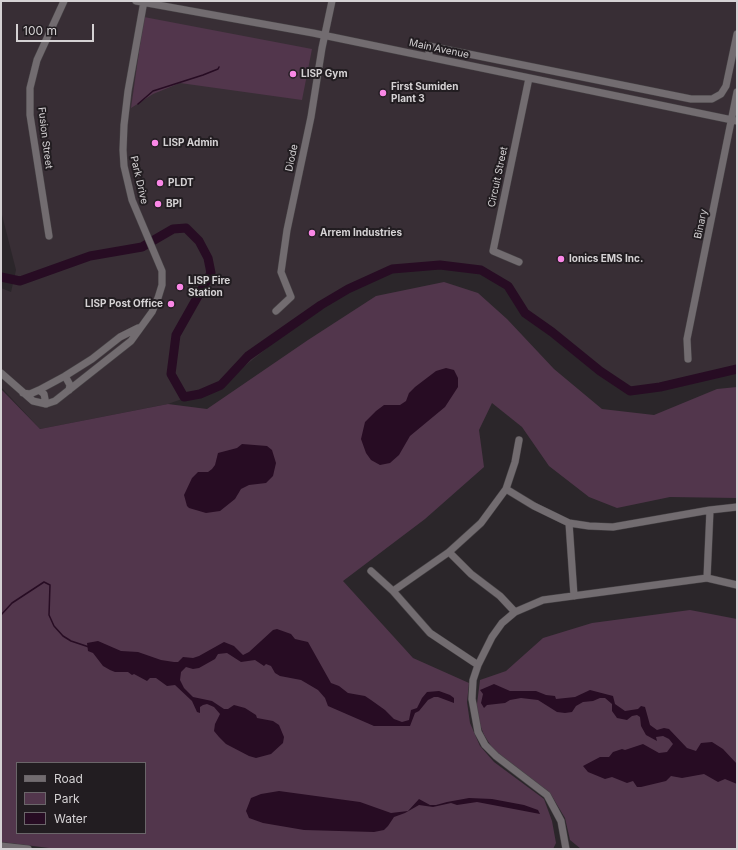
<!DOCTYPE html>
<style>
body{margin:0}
#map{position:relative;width:738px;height:850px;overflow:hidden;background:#2b262a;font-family:Inter,sans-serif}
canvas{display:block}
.frame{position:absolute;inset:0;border:2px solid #d5d2d4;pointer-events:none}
.legend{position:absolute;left:16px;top:762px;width:130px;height:72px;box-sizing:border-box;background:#221d21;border:1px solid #6a6569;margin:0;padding:5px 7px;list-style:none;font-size:12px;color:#d5d2d4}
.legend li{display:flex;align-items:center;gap:8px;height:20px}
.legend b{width:20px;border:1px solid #6a6569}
.scale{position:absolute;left:16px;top:24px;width:78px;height:18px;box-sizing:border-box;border:2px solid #d5d2d4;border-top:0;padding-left:5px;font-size:12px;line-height:14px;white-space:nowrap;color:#d5d2d4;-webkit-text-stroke:3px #221d21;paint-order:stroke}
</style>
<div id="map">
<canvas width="738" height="850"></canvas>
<div class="frame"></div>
<ul class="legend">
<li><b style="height:5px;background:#726c70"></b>Road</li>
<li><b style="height:11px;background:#52364c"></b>Park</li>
<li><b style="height:11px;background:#270c23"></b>Water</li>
</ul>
<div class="scale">100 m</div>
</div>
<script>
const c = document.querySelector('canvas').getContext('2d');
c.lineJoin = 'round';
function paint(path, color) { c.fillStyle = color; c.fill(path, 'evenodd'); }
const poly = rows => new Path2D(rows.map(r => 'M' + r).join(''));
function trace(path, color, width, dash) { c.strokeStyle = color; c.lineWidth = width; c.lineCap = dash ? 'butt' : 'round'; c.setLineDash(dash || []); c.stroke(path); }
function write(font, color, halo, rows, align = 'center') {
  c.font = font + ' Inter,sans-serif'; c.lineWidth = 4; c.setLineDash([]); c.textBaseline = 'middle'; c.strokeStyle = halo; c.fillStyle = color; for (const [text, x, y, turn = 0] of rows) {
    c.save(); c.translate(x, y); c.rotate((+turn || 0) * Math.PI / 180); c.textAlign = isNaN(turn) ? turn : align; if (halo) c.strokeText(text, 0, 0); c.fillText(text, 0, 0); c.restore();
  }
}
paint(poly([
 [1,1,737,1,737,365,630,391,600,371,552,332,525,313,508,286,481,270,440,265,392,269,348,289,321,305,221,385,168,404,40,429,1,387,1,288,11,292,16,270,1,211]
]), '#382e35');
paint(poly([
 [144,17,312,49,302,100,180,83,153,94,131,108],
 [444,282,478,293,507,319,554,369,602,409,654,415,717,389,737,387,737,498,670,497,617,508,589,497,549,466,522,427,492,403,479,430,484,467,425,519,343,581,413,658,469,683,467,702,470,723,480,746,494,762,544,799,552,821,556,843,553,849,57,849,1,842,1,389,40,429,168,404,207,409,308,340,376,296],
 [17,763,145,763,145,833,17,833],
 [690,610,737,619,737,849,581,849,570,840,565,818,550,793,502,757,493,749,484,735,477,717,477,704,480,680,506,671,543,638,592,623]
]), '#52364c');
paint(poly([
 [446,368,454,370,458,378,458,387,445,407,410,436,399,455,390,463,380,465,371,460,366,453,361,439,365,422,376,411,384,405,400,405,406,401,409,393,415,387,436,371],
 [242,444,267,446,272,450,276,463,273,476,266,483,249,485,241,489,235,499,220,511,206,513,189,508,187,506,184,495,192,478,198,472,208,472,212,469,215,465,218,453,237,448],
 [277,629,291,634,295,639,308,642,331,683,339,686,348,693,365,696,371,700,385,710,394,719,402,722,409,720,411,710,417,708,422,698,427,692,439,691,450,695,454,698,454,703,438,697,434,697,428,700,419,711,415,713,410,726,374,726,328,706,325,698,318,690,301,680,280,676,275,673,271,666,266,664,264,666,255,660,241,662,227,653,218,654,215,659,199,668,193,669,186,667,181,672,180,680,184,688,193,697,212,701,224,709,228,709,234,705,245,708,256,715,257,718,273,721,279,725,284,737,283,743,271,754,256,758,249,756,226,744,219,737,214,731,215,724,220,714,214,707,207,704,203,705,200,707,200,713,197,712,192,701,175,685,167,686,156,678,150,678,147,681,134,674,132,675,128,672,115,672,110,670,103,666,93,653,88,651,87,643,98,641,121,651,138,652,161,660,174,662,178,662,183,657,193,658,199,656,224,642,234,646,243,655,249,652,273,630],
 [494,684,510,691,536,691,546,695,555,696,556,699,575,697,590,690,613,696,615,704,625,711,638,709,641,706,645,707,650,725,657,730,664,728,669,729,687,748,696,751,701,743,712,742,723,749,737,764,737,784,725,779,718,782,704,774,682,778,671,776,666,781,641,787,637,787,633,781,627,783,612,777,605,779,588,772,583,766,600,757,609,757,613,752,622,749,625,750,643,744,659,753,667,752,673,744,669,739,663,736,656,737,657,741,646,735,641,726,640,717,637,715,632,716,627,720,617,718,612,711,612,704,605,698,600,698,593,701,583,702,576,706,572,712,565,713,557,712,538,700,521,698,510,700,505,703,487,705,484,708,481,703,483,694,480,690],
 [279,791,360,802,391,813,408,811,419,799,430,805,436,805,447,802,469,798,492,799,524,805,538,810,540,814,477,802,457,805,451,803,433,807,419,805,405,813,394,817,388,826,384,830,374,832,304,830,263,823,249,818,246,811,251,798,261,794]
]), '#270c23');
trace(poly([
 [138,104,153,91,203,75,218,69,219,67],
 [1,615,12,603,44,582,50,585,49,615,54,626,63,636,71,641,89,647]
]), '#270c23', 1.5);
trace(poly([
 [1,277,20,281,90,256,142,247,173,229,186,228,199,241,208,258,211,273,176,335,171,374,184,397,200,394,221,385,248,356,321,305,348,289,392,269,440,265,481,270,508,286,525,313,552,332,600,371,630,391,660,387,737,369]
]), '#270c23', 9);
const minor = poly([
 [136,1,313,33,737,121],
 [429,57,429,46,691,99,712,99,721,94,726,86,737,34],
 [49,236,30,115,30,88,37,60,64,1],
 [519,262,493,251,529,78],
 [276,311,291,297,281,272,287,230,311,117,322,48,332,1],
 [688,359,687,339,737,92],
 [1,373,33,401,46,404,55,401,131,341,152,312,158,298,162,285,162,271,132,200,124,166,123,150,124,125,128,91,144,1],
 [65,376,70,385,69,390],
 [39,390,44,394,46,404],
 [23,393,30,394,39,390,65,376,92,359,120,337,138,328],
 [506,489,534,506,569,523,589,526,613,527,710,510,737,507],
 [569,523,574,596],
 [449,552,471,574,500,596,515,612],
 [371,571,393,591,430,633,478,665],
 [707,578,710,510],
 [393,591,449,552,481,523,506,489,515,462,519,440],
 [1,846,28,849],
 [566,849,561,821,547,795,496,756,485,745,478,732,472,699,473,680,478,665,492,637,502,623,515,612,543,600,707,578,737,585]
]);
trace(minor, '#464245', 8);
trace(minor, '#726c70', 7);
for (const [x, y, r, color] of [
 [293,74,4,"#fa87e6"],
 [383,93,4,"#fa87e6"],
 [155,143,4,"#fa87e6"],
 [160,183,4,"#fa87e6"],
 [158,204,4,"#fa87e6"],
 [312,233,4,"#fa87e6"],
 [561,259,4,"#fa87e6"],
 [180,287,4,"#fa87e6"],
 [171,304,4,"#fa87e6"]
]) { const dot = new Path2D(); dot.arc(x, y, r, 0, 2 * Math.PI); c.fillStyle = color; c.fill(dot); trace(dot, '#221d21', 1.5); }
write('10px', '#d5d2d4', '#221d21', [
 ["Main Avenue",439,49,12],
 ["Fusion Street",45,138,83],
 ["Diode",292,158,-78],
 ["Circuit Street",498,177,-78],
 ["Park Drive",139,180,77],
 ["Binary",701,224,-78]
]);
write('bold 10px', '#d5d2d4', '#221d21', [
 ["LISP Gym",301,74],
 ["First Sumiden",391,87],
 ["Plant 3",391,99],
 ["LISP Admin",163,143],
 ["PLDT",168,183],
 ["BPI",166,204],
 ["Arrem Industries",320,233],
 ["Ionics EMS Inc.",569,259],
 ["LISP Fire",188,281],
 ["Station",188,293],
 ["LISP Post Office",163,304,"right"]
], 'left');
</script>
